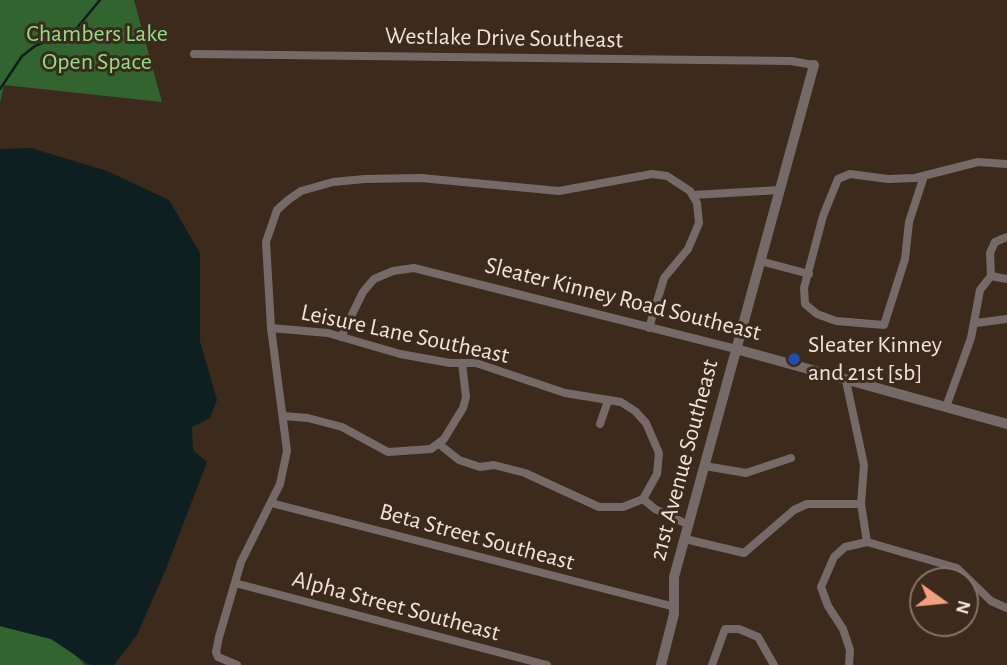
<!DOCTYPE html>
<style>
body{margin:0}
#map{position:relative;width:1007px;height:665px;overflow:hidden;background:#3c2b1c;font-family:"Alegreya Sans",sans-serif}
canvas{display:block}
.north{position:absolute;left:909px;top:567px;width:70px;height:70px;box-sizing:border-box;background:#3c2b1c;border:2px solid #847568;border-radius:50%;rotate:105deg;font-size:19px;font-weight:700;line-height:28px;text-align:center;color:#efe4db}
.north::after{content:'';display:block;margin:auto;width:24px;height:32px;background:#f2a07f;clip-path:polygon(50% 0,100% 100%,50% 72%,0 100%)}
</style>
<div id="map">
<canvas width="1007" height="665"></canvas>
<div class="north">N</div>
</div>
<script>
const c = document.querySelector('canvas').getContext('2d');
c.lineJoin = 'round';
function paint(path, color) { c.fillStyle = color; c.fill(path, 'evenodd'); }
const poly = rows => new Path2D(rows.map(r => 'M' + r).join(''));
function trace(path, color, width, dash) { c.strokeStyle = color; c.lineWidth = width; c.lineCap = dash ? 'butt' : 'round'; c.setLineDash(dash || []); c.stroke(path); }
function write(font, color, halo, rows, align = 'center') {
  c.font = font + ' "Alegreya Sans",sans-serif'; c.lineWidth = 6; c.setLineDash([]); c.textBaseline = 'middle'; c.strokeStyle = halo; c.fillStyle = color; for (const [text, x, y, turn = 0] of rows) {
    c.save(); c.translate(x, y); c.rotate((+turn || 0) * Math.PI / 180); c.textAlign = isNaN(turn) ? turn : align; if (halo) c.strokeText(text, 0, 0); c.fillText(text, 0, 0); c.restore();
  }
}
paint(poly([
 [0,0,134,0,162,102,4,85,0,102],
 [0,626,51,639,69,649,85,665,0,665]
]), '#31642f');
paint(poly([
 [31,148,107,171,169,200,200,253,200,341,217,400,210,418,192,427,193,450,207,462,166,569,137,635,114,665,90,665,51,639,0,626,0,149]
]), '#0e1f22');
trace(poly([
 [0,89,22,56,35,46,76,29,100,0]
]), '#0e1f22', 2.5);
trace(poly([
 [194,54,791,61,814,65],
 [924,176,909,222,905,259,884,325,836,321,817,314,805,304,804,288,823,216,838,179,850,174,888,179,915,178,978,162,1007,164],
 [693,195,780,190],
 [760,261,809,274],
 [991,276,990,253,995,242,1007,237],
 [991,276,1007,279],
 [976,323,1007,319],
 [271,328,328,333,400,354,450,363,476,363,565,393,621,402,635,411,646,423,659,453,657,474,643,499],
 [341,337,363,292,374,279,393,271,414,268,736,349],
 [846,381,864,465,861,504,867,542],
 [946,407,971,338,980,290,991,276],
 [283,416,308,418,342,427,388,452,431,449,444,439,463,408,466,397,462,363],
 [600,424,608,401],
 [439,444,459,460,480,467,494,465,525,473,599,507,623,507,643,499],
 [705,466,746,473,791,458],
 [643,499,655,509,689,525],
 [271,503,675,607],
 [685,539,744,553,794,510,807,504,861,504],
 [235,583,547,665],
 [237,665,218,657,216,652,219,637,241,562,280,484,287,451,271,328,266,242,277,210,288,200,301,191,333,182,365,179,421,178,559,191,652,174,667,176,690,191,697,203,699,223,688,249,664,278,649,328],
 [712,665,725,629,739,629,758,637,774,665],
 [849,665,850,650,843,629,828,606,821,587,834,557,845,547,867,542,957,568,991,601,1007,608]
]), '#766a69', 8);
trace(poly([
 [736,349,1007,424],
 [661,665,674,614,674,577,814,65]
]), '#766a69', 10);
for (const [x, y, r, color] of [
 [794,359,7,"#1a4fb4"]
]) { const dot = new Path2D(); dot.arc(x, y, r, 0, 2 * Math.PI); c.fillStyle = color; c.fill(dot); trace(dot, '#3c2b1c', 2.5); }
write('24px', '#8de087', '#3c2b1c', [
 ["Chambers Lake",97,34],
 ["Open Space",97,62]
]);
write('24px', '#efe4db', '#3c2b1c', [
 ["Westlake Drive Southeast",504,38,1],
 ["Sleater Kinney Road Southeast",623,299,14],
 ["Leisure Lane Southeast",405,334,12],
 ["21st Avenue Southeast",684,460,-75],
 ["Beta Street Southeast",477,537,15],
 ["Alpha Street Southeast",396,606,15]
]);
write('24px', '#efe4db', '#3c2b1c', [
 ["Sleater Kinney",808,345],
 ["and 21st [sb]",808,373]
], 'left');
</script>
